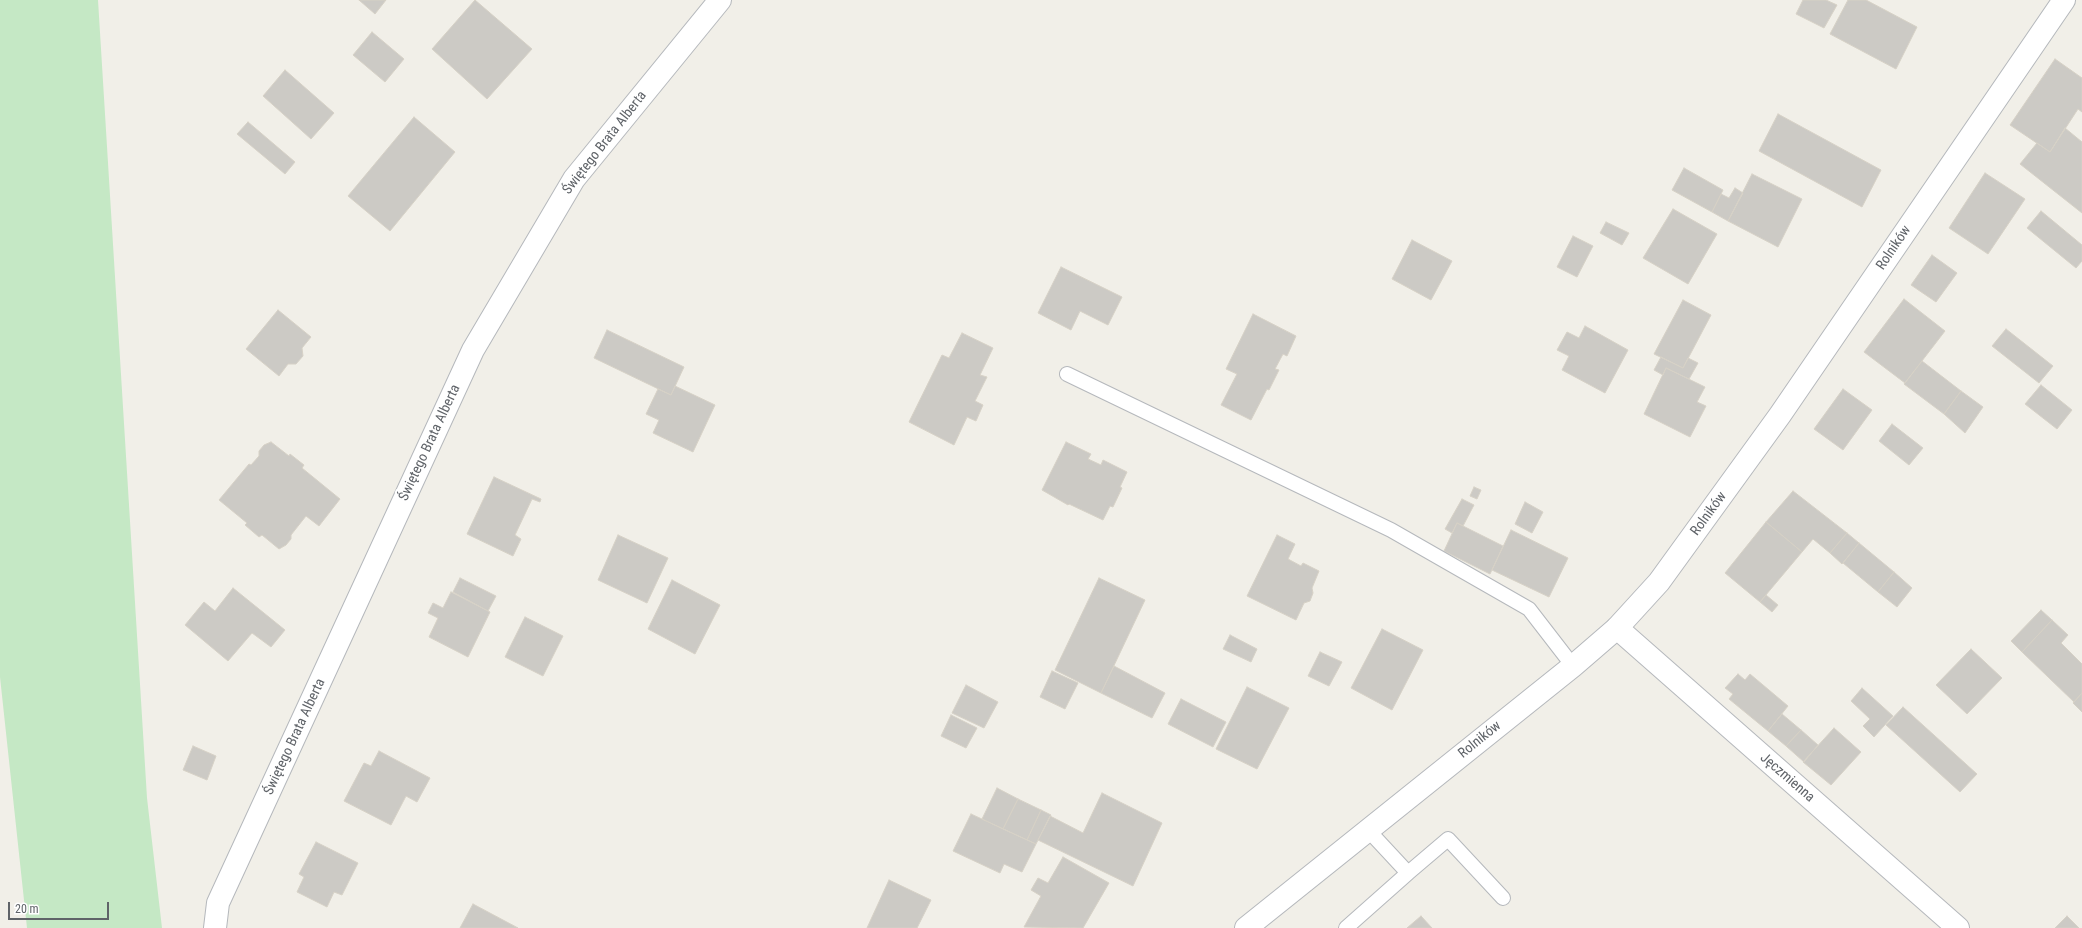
<!DOCTYPE html>
<meta charset="utf-8">
<style>
body{margin:0}
#map{position:relative;width:2082px;height:928px;overflow:hidden;background:#f1efe8;font-family:"Roboto Condensed",sans-serif}
canvas{display:block}
.scale{position:absolute;left:8px;top:902px;width:101px;height:18px;box-sizing:border-box;border:2px solid #5f6368;border-top:0;padding-left:5px;font-size:12px;line-height:14px;white-space:nowrap;color:#5f6368;-webkit-text-stroke:3px #fff;paint-order:stroke}
</style>
<div id="map">
<canvas width="2082" height="928"></canvas>
<div class="scale">20 m</div>
</div>
<script>
const c = document.querySelector('canvas').getContext('2d');
c.lineJoin = 'round';
function paint(path, color) { c.fillStyle = color; c.fill(path, 'evenodd'); }
const poly = rows => new Path2D(rows.map(r => 'M' + r).join(''));
function trace(path, color, width, dash) { c.strokeStyle = color; c.lineWidth = width; c.lineCap = dash ? 'butt' : 'round'; c.setLineDash(dash || []); c.stroke(path); }
function write(font, color, halo, rows, align = 'center') {
  c.font = font + ' "Roboto Condensed",sans-serif'; c.lineWidth = 4; c.setLineDash([]); c.textBaseline = 'middle'; c.strokeStyle = halo; c.fillStyle = color; for (const [text, x, y, turn = 0] of rows) {
    c.save(); c.translate(x, y); c.rotate((+turn || 0) * Math.PI / 180); c.textAlign = isNaN(turn) ? turn : align; if (halo) c.strokeText(text, 0, 0); c.fillText(text, 0, 0); c.restore();
  }
}
paint(poly([
 [0,0,98,0,147,798,162,928,27,928,0,677]
]), '#c5e8c5');
const building = poly([
 [359,0,386,0,375,14,359,0],
 [475,0,532,49,487,99,432,49,475,0],
 [1803,0,1826,0,1837,5,1824,28,1796,14,1803,0],
 [1848,0,1866,0,1917,27,1896,69,1830,34,1848,0],
 [372,32,404,59,385,82,353,55,372,32],
 [2055,59,2082,78,2082,112,2078,109,2050,152,2010,125,2055,59],
 [285,70,334,113,311,139,263,96,285,70],
 [1778,114,1881,170,1862,207,1759,151,1778,114],
 [414,117,455,152,390,231,348,196,414,117],
 [248,122,295,162,285,174,237,134,248,122],
 [2065,128,2082,142,2082,213,2020,164,2037,143,2050,152,2065,128],
 [1684,168,1723,190,1712,212,1672,190,1684,168],
 [1985,173,2025,199,1988,254,1949,228,1985,173],
 [1752,174,1802,199,1778,247,1728,221,1752,174],
 [1735,188,1743,193,1728,221,1712,212,1721,194,1729,198,1735,188],
 [1673,209,1717,234,1688,284,1643,258,1673,209],
 [2041,211,2082,245,2082,261,2076,268,2027,228,2041,211],
 [1606,222,1629,233,1622,245,1600,233,1606,222],
 [1573,236,1593,246,1577,277,1557,267,1573,236],
 [1412,240,1452,261,1431,300,1392,279,1412,240],
 [1932,255,1957,273,1936,302,1911,285,1932,255],
 [1061,267,1122,297,1108,325,1080,311,1071,330,1038,313,1061,267],
 [1904,299,1945,331,1905,383,1864,352,1904,299],
 [1683,300,1711,315,1683,368,1654,354,1683,300],
 [278,310,311,337,302,348,303,356,296,364,288,364,279,376,246,349,278,310],
 [1253,314,1296,336,1287,356,1283,354,1275,369,1279,370,1269,390,1267,389,1251,420,1221,405,1237,374,1226,369,1253,314],
 [1585,326,1628,350,1605,393,1562,370,1569,356,1557,350,1567,332,1579,338,1585,326],
 [2006,329,2053,366,2039,383,1992,346,2006,329],
 [607,330,684,367,671,395,594,358,607,330],
 [962,333,993,348,980,375,987,377,975,401,983,405,976,421,967,417,954,445,909,422,942,355,949,358,962,333],
 [1661,357,1683,368,1688,358,1698,363,1689,379,1666,368,1663,375,1654,370,1661,357],
 [1922,361,1961,391,1944,414,1904,384,1922,361],
 [1666,368,1705,387,1697,402,1706,406,1690,437,1644,414,1666,368],
 [2041,385,2072,410,2057,429,2025,404,2041,385],
 [675,386,715,405,693,452,653,433,659,420,646,414,658,389,671,395,675,386],
 [1843,389,1872,410,1843,450,1814,429,1843,389],
 [1961,391,1983,407,1965,433,1944,414,1961,391],
 [1892,424,1923,448,1909,465,1879,441,1892,424],
 [271,442,289,456,290,454,304,465,302,468,340,499,319,526,306,516,291,535,291,539,286,545,279,549,262,535,259,537,245,525,247,523,219,500,249,464,251,465,259,456,259,451,264,445,271,442],
 [1066,442,1091,454,1088,459,1101,465,1103,460,1127,472,1120,487,1122,488,1113,507,1110,506,1103,520,1069,504,1068,505,1042,490,1066,442],
 [494,477,541,499,540,502,532,499,515,535,521,539,513,556,467,534,494,477],
 [1474,487,1481,490,1477,499,1470,496,1474,487],
 [1793,491,1847,533,1830,553,1813,539,1802,552,1766,522,1793,491],
 [1462,499,1474,505,1463,526,1457,523,1452,533,1445,529,1462,499],
 [1525,502,1543,512,1532,533,1515,524,1525,502],
 [1766,522,1802,552,1760,602,1725,573,1766,522],
 [1457,523,1503,546,1490,574,1444,551,1457,523],
 [1511,530,1568,558,1549,597,1492,570,1511,530],
 [1847,533,1859,543,1842,564,1830,553,1847,533],
 [618,535,668,558,647,603,598,580,618,535],
 [1277,535,1295,544,1288,559,1301,566,1303,563,1319,571,1312,588,1313,593,1310,601,1304,603,1296,620,1247,596,1277,535],
 [1859,543,1894,572,1878,592,1843,563,1859,543],
 [1894,572,1912,588,1897,607,1878,592,1894,572],
 [460,578,496,596,488,611,453,592,460,578],
 [1099,578,1145,600,1101,693,1055,670,1099,578],
 [672,580,720,605,695,654,648,629,672,580],
 [233,588,285,630,271,647,252,633,228,661,185,625,204,602,215,611,233,588],
 [451,592,490,612,468,657,429,637,438,618,428,613,433,603,443,608,451,592],
 [1766,595,1778,605,1772,612,1760,602,1766,595],
 [2041,610,2052,620,2022,652,2011,641,2041,610],
 [525,617,563,636,543,676,505,657,525,617],
 [2052,620,2068,635,2061,643,2082,664,2082,693,2074,702,2022,652,2052,620],
 [1382,629,1423,650,1392,710,1351,688,1382,629],
 [1230,635,1257,649,1251,662,1223,649,1230,635],
 [1971,649,2002,678,1967,714,1936,685,1971,649],
 [1320,652,1342,662,1329,686,1308,676,1320,652],
 [1114,666,1165,693,1152,718,1101,693,1114,666],
 [1052,671,1078,683,1065,709,1040,697,1052,671],
 [1738,674,1745,680,1750,674,1788,706,1768,731,1729,699,1733,694,1725,688,1738,674],
 [966,685,998,702,984,728,952,713,966,685],
 [1247,687,1289,708,1257,769,1216,749,1247,687],
 [1862,688,1893,716,1874,737,1863,726,1870,719,1851,701,1862,688],
 [2082,693,2082,712,2073,703,2082,693],
 [1181,699,1226,722,1213,747,1168,724,1181,699],
 [1903,707,1977,774,1960,792,1886,725,1903,707],
 [1782,714,1801,730,1786,746,1768,731,1782,714],
 [951,715,977,728,966,748,941,736,951,715],
 [1834,728,1861,752,1831,785,1803,762,1834,728],
 [1801,730,1818,745,1804,762,1786,746,1801,730],
 [193,746,216,756,207,780,183,770,193,746],
 [379,751,430,778,417,802,406,796,391,825,344,801,364,763,371,766,379,751],
 [997,788,1018,799,1003,829,982,819,997,788],
 [1102,793,1162,823,1133,886,1038,840,1050,816,1083,833,1102,793],
 [1018,799,1041,810,1027,840,1003,829,1018,799],
 [1041,810,1051,815,1036,844,1027,840,1041,810],
 [971,814,1036,844,1022,872,1004,864,1000,873,953,851,971,814],
 [316,842,358,863,342,895,334,892,327,907,297,892,304,877,299,874,316,842],
 [1063,857,1109,883,1083,928,1024,927,1041,896,1031,890,1038,878,1048,883,1063,857],
 [889,880,931,900,917,928,867,928,889,880],
 [473,904,518,928,460,928,473,904],
 [1421,916,1432,928,1407,928,1421,916],
 [2067,916,2079,928,2055,928,2067,916]
]);
paint(building, '#cccac5');
trace(building, '#d6d1c6', 1);
const service = poly([
 [1067,374,1391,530,1529,609,1573,666],
 [1408,873,1448,839,1503,898],
 [1346,928,1408,873,1368,830]
]);
const minor = poly([
 [1617,628,1958,928],
 [215,928,218,903,473,350,574,179,720,0]
]);
const tertiary = poly([
 [1246,928,1573,666,1617,628,1659,582,1780,415,2064,0]
]);
trace(service, '#b5b8bc', 16);
trace(minor, '#b5b8bc', 24);
trace(tertiary, '#b5b8bc', 24);
trace(service, '#fff', 14);
trace(minor, '#fff', 22);
trace(tertiary, '#fff', 22);
write('14px', '#5f6368', '#fff', [
 ["Świętego Brata Alberta",605,143,-52],
 ["Rolników",1894,248,-56],
 ["Świętego Brata Alberta",430,443,-65],
 ["Rolników",1709,514,-54],
 ["Świętego Brata Alberta",295,737,-65],
 ["Rolników",1480,740,-39],
 ["Jęczmienna",1787,778,41]
]);
</script>
